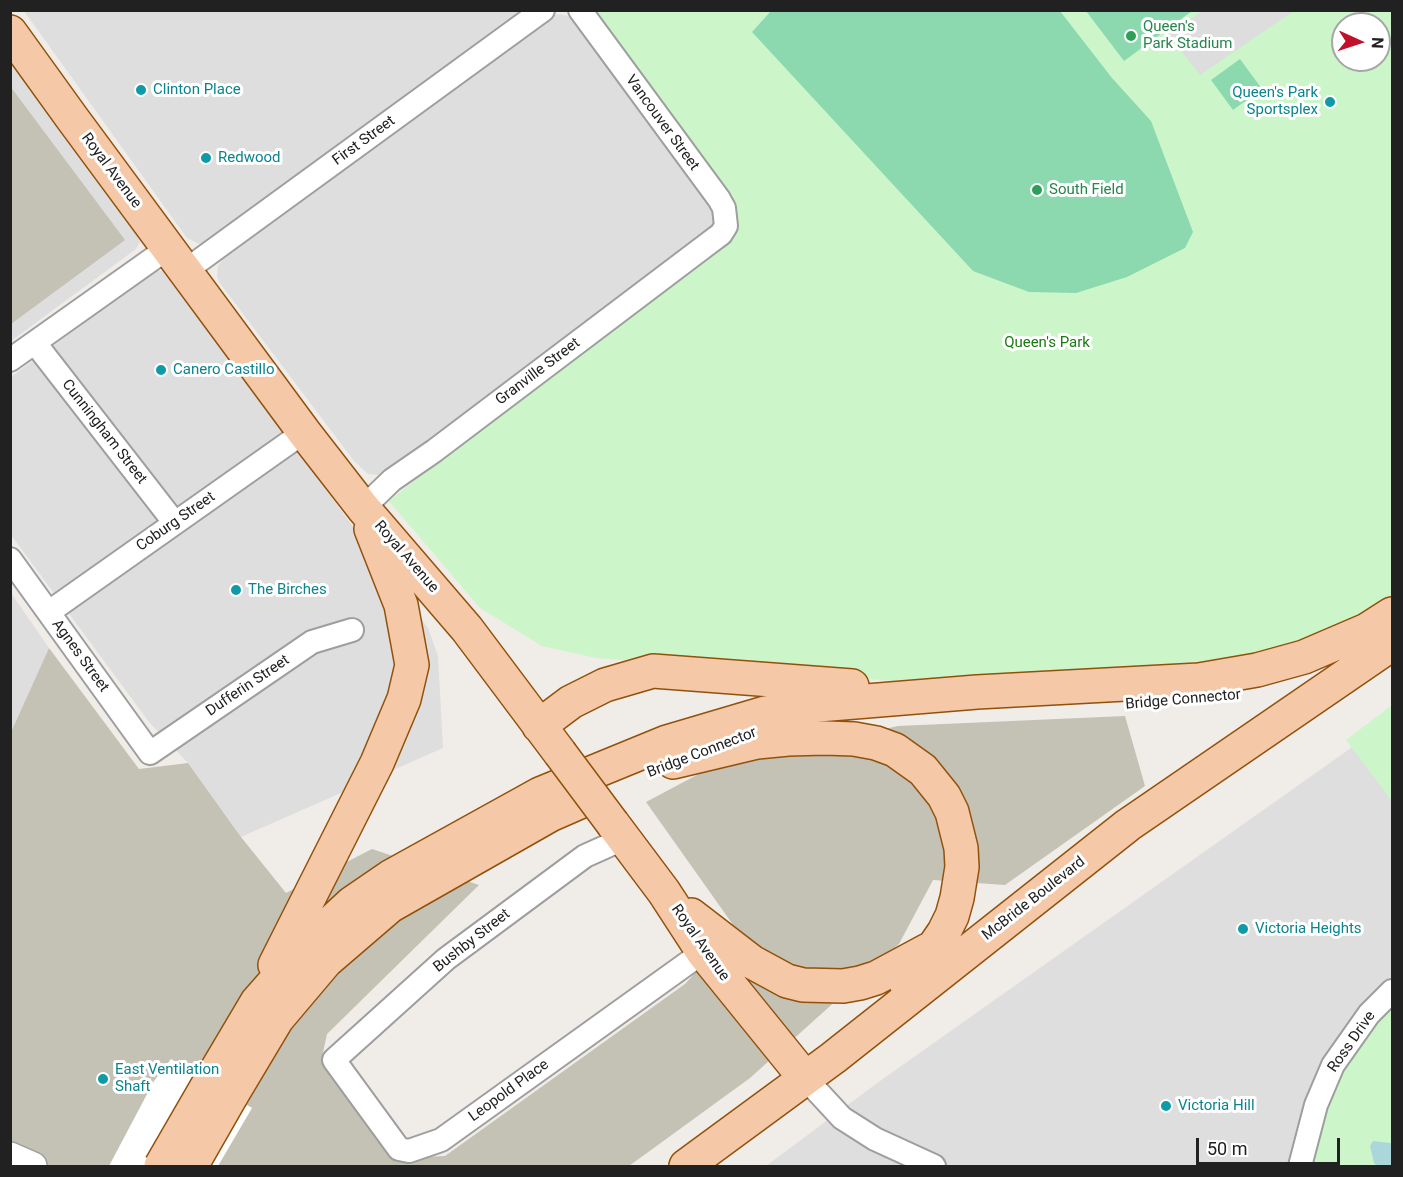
<!DOCTYPE html>
<style>
body{margin:0}
#map{position:relative;width:1403px;height:1177px;overflow:hidden;background:#f0ece8;font-family:Roboto,sans-serif}
canvas{display:block}
.frame{position:absolute;inset:0;border:12px solid #212121;pointer-events:none}
.north{position:absolute;left:1331px;top:12px;width:60px;height:60px;box-sizing:border-box;background:#fff;border:2px solid #a6a6a6;border-radius:50%;rotate:93deg;font-size:16px;font-weight:700;line-height:24px;text-align:center;color:#212121}
.north::after{content:'';display:block;margin:auto;width:21px;height:27px;background:#c20f2a;clip-path:polygon(50% 0,100% 100%,50% 72%,0 100%)}
.scale{position:absolute;left:1196px;top:1138px;width:144px;height:27px;box-sizing:border-box;border:3px solid #212121;border-top:0;padding-left:8px;font-size:18px;line-height:21px;white-space:nowrap;color:#212121;-webkit-text-stroke:4px #fff;paint-order:stroke}
</style>
<div id="map">
<canvas width="1403" height="1177"></canvas>
<div class="frame"></div>
<div class="north">N</div>
<div class="scale">50 m</div>
</div>
<script>
const c = document.querySelector('canvas').getContext('2d');
c.lineJoin = 'round';
function paint(path, color) { c.fillStyle = color; c.fill(path, 'evenodd'); }
const poly = rows => new Path2D(rows.map(r => 'M' + r).join(''));
function trace(path, color, width, dash) { c.strokeStyle = color; c.lineWidth = width; c.lineCap = dash ? 'butt' : 'round'; c.setLineDash(dash || []); c.stroke(path); }
function write(font, color, halo, rows, align = 'center') {
  c.font = font + ' Roboto,sans-serif'; c.lineWidth = 6; c.setLineDash([]); c.textBaseline = 'middle'; c.strokeStyle = halo; c.fillStyle = color; for (const [text, x, y, turn = 0] of rows) {
    c.save(); c.translate(x, y); c.rotate((+turn || 0) * Math.PI / 180); c.textAlign = isNaN(turn) ? turn : align; if (halo) c.strokeText(text, 0, 0); c.fillText(text, 0, 0); c.restore();
  }
}
paint(poly([
 [24,11,523,11,209,242,199,244,187,238],
 [557,14,568,16,574,21,712,207,714,211,714,225,711,230,387,470,378,475,368,474,354,461,219,282,217,276,218,266,223,259],
 [10,63,137,234,140,242,136,249,11,341],
 [157,271,163,271,166,274,428,628,438,656,443,748,241,837,188,763,149,722,11,535,11,377,150,274],
 [11,593,49,648,11,732],
 [1392,719,1392,1166,766,1166,880,1081]
]), '#dfdede');
paint(poly([
 [10,86,125,240,11,324,10,323],
 [49,648,139,769,188,763,241,837,286,893,372,849,479,885,327,1034,322,1057,398,1158,445,1156,685,984,736,929,646,802,710,768,898,726,1125,716,1145,786,1005,885,933,880,899,944,750,1078,629,1166,11,1166,11,732]
]), '#c4c2b4');
paint(poly([
 [594,11,1392,11,1392,600,1344,629,1258,659,1091,674,894,681,596,658,542,646,480,608,389,501,734,226],
 [1343,24,1379,24,1379,60,1343,60],
 [1392,705,1392,801,1346,740],
 [1392,1007,1392,1166,1312,1166,1326,1110,1345,1069,1380,1019]
]), '#ccf6c9');
paint(poly([
 [771,11,1060,11,1112,78,1151,121,1193,232,1185,248,1127,277,1076,293,1029,292,973,271,752,32],
 [1086,11,1192,11,1124,61],
 [1240,59,1262,89,1233,110,1211,80]
]), '#8cd9b0');
paint(poly([
 [1202,11,1202,10,1294,11,1200,75,1169,35]
]), '#ddd');
paint(poly([
 [1373,1141,1391,1143,1392,1166,1377,1166,1374,1163,1370,1146]
]), '#acd7da');
paint(poly([
 [171,1059,252,1108,218,1166,109,1166,154,1081]
]), '#fff');
const minor = poly([
 [185,271,543,10],
 [35,343,174,522],
 [10,360,168,248],
 [363,508,392,480,434,451,709,243,721,234,726,226,724,208,719,199,580,10],
 [10,559,150,753,312,642,352,630],
 [49,612,304,432],
 [623,839,585,856,446,959,334,1060,399,1149,409,1151,441,1140,703,952],
 [805,1078,842,1118,875,1139,934,1166],
 [1300,1166,1316,1105,1333,1065,1369,1014,1392,991]
]);
const tertiary = poly([
 [10,1156,33,1166]
]);
const primary = poly([
 [10,32,72,118,304,432,363,508,467,629,560,753],
 [539,726,571,702,605,685,653,671,852,686],
 [673,762,757,742,788,739,825,738,854,739,876,743,895,750,923,770,944,796,952,812,961,848,962,867,957,898,952,916,944,932,907,986],
 [613,824,664,892,703,952,805,1078],
 [691,915,752,962,787,981,803,985,843,986,860,983,876,978,928,950],
 [275,965,377,763,404,699,412,665,401,605,371,529],
 [209,1083,257,1002,309,943,352,903,390,877,540,794,667,742,765,713,818,705,977,692,1199,680,1257,670,1304,657,1367,630,1392,614],
 [231,1096,277,1019,326,961,390,906,550,815,582,801],
 [686,1166,833,1058,1128,825,1392,644]
]);
trace(minor, '#9e9e9e', 26);
trace(tertiary, '#9e9e9e', 30);
trace(primary, '#92510b', 36);
trace(minor, '#fff', 22);
trace(tertiary, '#fff', 27);
trace(primary, '#f5c8a8', 33);
const primaryBridge = poly([
 [560,753,613,824],
 [161,1166,209,1083],
 [191,1166,231,1096]
]);
trace(primaryBridge, '#92510b', 36, []);
trace(primaryBridge, '#f5c8a8', 33);
for (const [x, y, r, color] of [
 [1131,36,6,"#2e9e5b"],
 [141,90,6,"#0f9aa8"],
 [1330,102,6,"#0f9aa8"],
 [206,158,6,"#0f9aa8"],
 [1037,190,6,"#2e9e5b"],
 [161,370,6,"#0f9aa8"],
 [236,590,6,"#0f9aa8"],
 [1243,929,6,"#0f9aa8"],
 [103,1079,6,"#0f9aa8"],
 [1166,1106,6,"#0f9aa8"]
]) { const dot = new Path2D(); dot.arc(x, y, r, 0, 2 * Math.PI); c.fillStyle = color; c.fill(dot); trace(dot, '#fff', 2); }
write('15px', '#27864d', '#fff', [
 ["Queen's",1143,27],
 ["Park Stadium",1143,44],
 ["South Field",1049,190]
], 'left');
write('15px', '#0d838f', '#fff', [
 ["Clinton Place",153,90],
 ["Queen's Park",1318,93,"right"],
 ["Sportsplex",1318,110,"right"],
 ["Redwood",218,158],
 ["Canero Castillo",173,370],
 ["The Birches",248,590],
 ["Victoria Heights",1255,929],
 ["East Ventilation",115,1070],
 ["Shaft",115,1087],
 ["Victoria Hill",1178,1106]
], 'left');
write('15px', '#212121', '#fff', [
 ["Vancouver Street",662,123,54],
 ["First Street",364,141,-36],
 ["Royal Avenue",111,171,53],
 ["Granville Street",538,372,-37],
 ["Cunningham Street",104,432,52],
 ["Coburg Street",176,522,-35],
 ["Royal Avenue",406,557,49],
 ["Agnes Street",80,656,54],
 ["Dufferin Street",248,686,-34],
 ["Bridge Connector",1183,700,-5],
 ["Bridge Connector",702,753,-21],
 ["McBride Boulevard",1034,899,-38],
 ["Bushby Street",472,941,-38],
 ["Royal Avenue",700,943,55],
 ["Ross Drive",1352,1042,-55],
 ["Leopold Place",509,1091,-36]
]);
write('15px', '#1b7914', '#fff', [
 ["Queen's Park",1047,343]
]);
</script>
